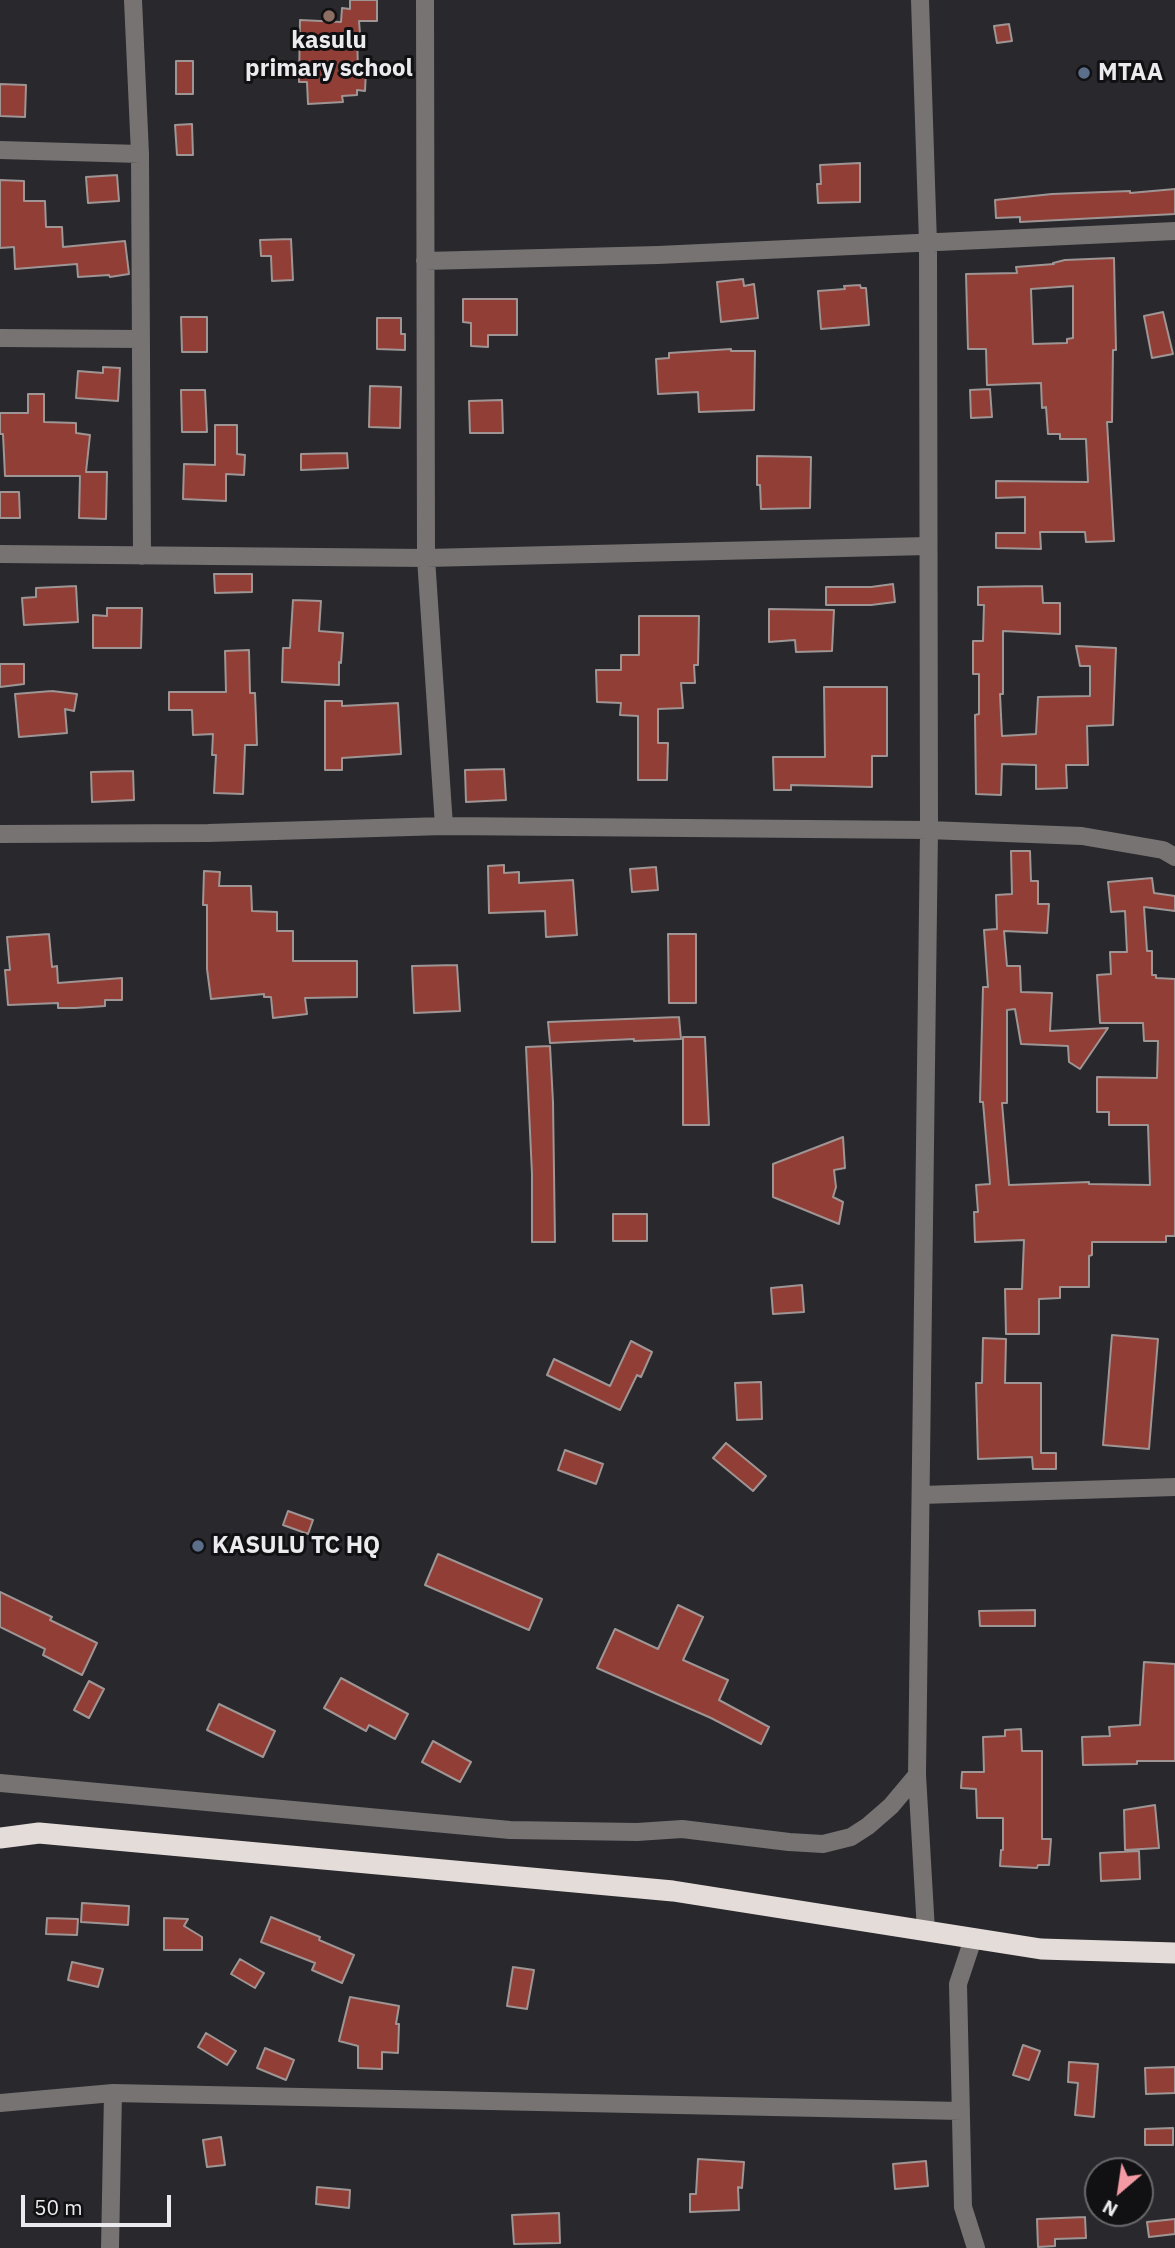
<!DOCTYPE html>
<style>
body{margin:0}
#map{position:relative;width:1175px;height:2248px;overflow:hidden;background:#29282d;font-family:"IBM Plex Sans",sans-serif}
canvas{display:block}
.north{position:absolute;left:1084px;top:2157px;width:70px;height:70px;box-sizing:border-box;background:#111113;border:2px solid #68686b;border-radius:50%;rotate:209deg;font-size:19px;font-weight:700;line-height:28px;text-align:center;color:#ebeaee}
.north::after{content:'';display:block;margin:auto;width:24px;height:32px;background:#f49aa4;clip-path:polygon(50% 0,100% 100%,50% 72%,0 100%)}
.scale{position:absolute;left:21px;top:2195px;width:150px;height:32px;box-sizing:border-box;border:4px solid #ebeaee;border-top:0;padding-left:9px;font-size:21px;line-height:24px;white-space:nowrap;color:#ebeaee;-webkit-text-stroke:5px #111113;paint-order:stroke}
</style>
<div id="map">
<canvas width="1175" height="2248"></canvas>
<div class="north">N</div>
<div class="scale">50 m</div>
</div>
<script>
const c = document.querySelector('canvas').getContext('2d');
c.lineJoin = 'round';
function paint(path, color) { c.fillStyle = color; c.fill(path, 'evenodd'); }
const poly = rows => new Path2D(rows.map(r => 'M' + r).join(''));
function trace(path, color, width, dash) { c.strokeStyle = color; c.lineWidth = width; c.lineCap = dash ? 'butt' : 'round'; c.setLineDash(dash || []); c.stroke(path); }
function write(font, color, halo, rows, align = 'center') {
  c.font = font + ' "IBM Plex Sans",sans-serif'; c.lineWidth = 6; c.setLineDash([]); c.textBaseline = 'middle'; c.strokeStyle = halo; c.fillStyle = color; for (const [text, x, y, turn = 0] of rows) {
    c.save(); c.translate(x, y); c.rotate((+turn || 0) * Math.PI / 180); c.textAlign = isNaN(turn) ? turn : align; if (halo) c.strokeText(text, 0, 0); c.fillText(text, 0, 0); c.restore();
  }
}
const building = poly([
 [350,0,377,0,377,21,359,21,360,34,357,35,358,69,366,70,365,91,357,90,357,95,342,96,343,102,308,104,307,82,299,82,300,20,341,22,342,8,350,9,350,0],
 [1009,24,1012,41,997,43,994,26,1009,24],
 [176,61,193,61,193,94,176,94,176,61],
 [0,84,26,85,25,117,0,116,0,84],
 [192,124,193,155,177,155,175,125,192,124],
 [860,163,860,202,818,203,817,184,821,184,820,165,860,163],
 [117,175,119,201,88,203,86,177,117,175],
 [0,180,24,181,24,201,45,201,46,227,62,227,63,247,125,241,129,274,110,277,109,275,78,277,77,264,15,269,14,247,0,248,0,180],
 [1175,189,1175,214,1020,222,1020,217,996,218,995,200,1052,194,1130,191,1130,193,1175,189],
 [291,239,293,280,272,281,271,256,261,256,260,240,291,239],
 [1114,258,1116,350,1113,350,1112,422,1107,422,1114,541,1086,542,1085,532,1040,532,1041,549,996,548,996,533,1025,533,1025,497,996,498,996,481,1088,482,1086,439,1060,439,1060,434,1048,434,1046,407,1042,408,1041,383,987,385,986,349,968,349,966,274,1017,273,1016,267,1054,264,1053,263,1065,260,1114,258],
 [1073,286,1073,338,1067,339,1067,343,1033,344,1031,289,1073,286],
 [743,279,744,286,754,284,758,318,721,322,717,282,743,279],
 [860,285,861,288,866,288,869,325,821,329,818,291,845,289,844,286,860,285],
 [463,299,517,299,517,335,488,335,488,347,471,346,471,323,463,322,463,299],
 [1163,312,1173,354,1152,358,1144,316,1163,312],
 [181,317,207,317,207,352,182,352,181,317],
 [377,318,401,318,401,334,405,334,405,350,377,349,377,318],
 [731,349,731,351,755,351,754,410,699,412,698,392,658,394,656,359,669,358,669,353,731,349],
 [103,367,120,368,118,401,76,398,78,371,103,373,103,367],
 [370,386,401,387,400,428,369,427,370,386],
 [990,389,992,417,971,418,970,390,990,389],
 [181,390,205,390,207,432,182,432,181,390],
 [28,394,44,394,44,422,76,423,76,433,90,435,86,472,107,472,106,519,79,518,80,476,5,476,3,434,0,434,0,413,28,413,28,394],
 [502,400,503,433,470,433,469,401,502,400],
 [215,425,237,425,237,454,245,455,244,475,226,474,226,501,183,499,184,464,215,465,215,425],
 [347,453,348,468,301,470,301,454,347,453],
 [757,456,811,457,810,508,761,509,760,485,757,485,757,456],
 [0,492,19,492,20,518,0,518,0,492],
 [214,574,252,574,252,592,215,593,214,574],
 [893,584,895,602,871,605,826,605,826,587,871,587,893,584],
 [76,586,78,622,24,625,22,598,36,597,36,588,76,586],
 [1042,586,1043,603,1060,603,1060,634,1003,631,1003,694,1000,694,1002,736,1036,734,1038,697,1090,696,1090,666,1080,666,1076,646,1116,648,1113,725,1087,726,1088,765,1066,765,1067,788,1036,789,1036,765,1002,764,1001,795,976,794,975,715,979,714,979,674,973,674,973,641,983,641,984,605,978,605,978,587,1042,586],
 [293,600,321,601,319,631,343,633,341,663,339,662,339,685,282,682,283,648,290,648,293,600],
 [107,608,142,608,141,648,93,648,93,615,107,616,107,608],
 [769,609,834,610,832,651,796,652,795,640,769,642,769,609],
 [639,616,699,616,698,665,694,665,695,683,681,683,683,708,658,709,658,743,668,743,667,780,638,780,638,716,620,715,621,703,597,702,596,670,621,670,621,655,639,655,639,616],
 [249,650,250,693,255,693,257,745,245,745,243,794,214,793,216,755,212,755,213,734,193,735,192,710,169,710,169,692,226,692,225,651,249,650],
 [0,664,24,664,24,684,0,687,0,664],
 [824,687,887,687,887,756,872,756,872,787,791,785,791,790,774,790,773,757,825,757,824,687],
 [52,691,77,694,74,711,65,709,67,733,19,737,15,694,52,691],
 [325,701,342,701,342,706,398,703,401,754,342,758,342,770,325,770,325,701],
 [504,769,506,800,466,802,465,770,504,769],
 [133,771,134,800,92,802,91,772,133,771],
 [1011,851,1030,851,1031,881,1038,881,1038,904,1049,904,1047,933,1004,931,1007,966,1020,966,1021,992,1052,993,1050,1031,1108,1028,1080,1069,1069,1062,1068,1046,1021,1044,1015,1009,1007,1010,1007,1103,1002,1103,1009,1185,1089,1182,1089,1184,1150,1185,1148,1125,1109,1125,1109,1112,1097,1112,1097,1077,1157,1078,1158,1041,1144,1041,1143,1023,1100,1023,1097,975,1111,974,1110,952,1127,952,1125,911,1111,912,1108,882,1152,878,1154,893,1175,896,1175,911,1144,907,1147,951,1152,951,1152,975,1156,975,1156,978,1175,979,1175,1236,1166,1236,1166,1242,1092,1242,1092,1255,1089,1256,1089,1287,1060,1287,1060,1298,1039,1299,1039,1334,1006,1334,1005,1289,1022,1289,1024,1240,975,1242,974,1212,978,1212,976,1185,990,1184,983,1102,980,1102,983,987,988,987,984,930,997,929,996,895,1012,894,1011,851],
 [504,865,504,873,519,872,519,883,573,880,577,935,546,937,545,911,489,913,488,866,504,865],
 [656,867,658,890,632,892,630,869,656,867],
 [204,871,220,872,219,886,251,886,252,911,277,912,277,931,293,931,293,961,357,961,357,997,305,998,307,1014,273,1018,271,997,264,997,264,994,211,999,207,969,207,905,203,905,204,871],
 [49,934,52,967,57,966,58,983,122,978,122,1000,105,1000,105,1006,75,1008,58,1008,58,1003,8,1005,5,970,10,970,7,937,49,934],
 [668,934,696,934,696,1003,669,1003,668,934],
 [457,965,460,1011,414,1013,412,966,457,965],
 [679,1017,681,1039,634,1041,634,1039,550,1043,548,1022,679,1017],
 [683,1037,705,1037,709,1125,683,1125,683,1037],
 [550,1046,553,1102,555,1242,532,1242,532,1174,526,1047,550,1046],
 [843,1137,845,1168,834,1170,836,1187,833,1197,843,1202,839,1224,773,1197,773,1164,843,1137],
 [613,1214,647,1214,647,1241,613,1241,613,1214],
 [802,1285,804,1312,773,1314,771,1288,802,1285],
 [1112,1335,1158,1339,1149,1449,1103,1445,1112,1335],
 [983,1338,1006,1339,1005,1383,1041,1383,1041,1453,1056,1453,1056,1469,1033,1469,1032,1457,978,1459,976,1383,982,1383,983,1338],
 [631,1341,652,1352,641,1377,637,1375,620,1410,547,1375,554,1359,610,1386,631,1341],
 [761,1382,762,1419,737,1420,735,1383,761,1382],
 [726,1443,766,1476,753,1491,713,1458,726,1443],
 [565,1450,603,1464,596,1484,558,1470,565,1450],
 [288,1511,313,1520,308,1534,283,1525,288,1511],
 [438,1554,542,1599,529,1630,425,1585,438,1554],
 [0,1592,52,1617,50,1620,97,1643,82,1675,43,1655,45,1649,0,1627,0,1592],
 [678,1605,703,1617,683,1660,728,1680,719,1700,769,1727,761,1744,711,1718,597,1668,615,1629,658,1649,678,1605],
 [1035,1610,1035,1626,980,1626,979,1611,1035,1610],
 [1144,1662,1175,1664,1175,1761,1137,1761,1137,1764,1083,1765,1082,1737,1110,1736,1109,1727,1140,1725,1144,1662],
 [341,1678,408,1714,395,1739,369,1725,366,1731,324,1708,341,1678],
 [89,1681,104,1689,89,1718,74,1710,89,1681],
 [219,1704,275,1731,263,1757,207,1730,219,1704],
 [1021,1729,1022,1751,1042,1751,1042,1839,1051,1839,1049,1865,1038,1865,1037,1868,1000,1866,1001,1850,1003,1850,1003,1818,977,1818,976,1789,961,1788,962,1772,984,1772,983,1737,1005,1736,1005,1730,1021,1729],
 [433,1741,471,1762,460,1782,422,1762,433,1741],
 [1155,1805,1159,1848,1125,1850,1124,1810,1155,1805],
 [1139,1851,1140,1879,1101,1881,1100,1853,1139,1851],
 [82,1903,129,1906,128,1925,81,1922,82,1903],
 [271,1917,320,1937,319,1940,354,1955,342,1983,312,1970,315,1963,261,1942,271,1917],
 [47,1918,78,1919,77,1935,46,1934,47,1918],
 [164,1918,188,1919,184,1926,202,1937,202,1950,164,1950,164,1918],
 [240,1959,264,1973,255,1988,231,1974,240,1959],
 [72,1962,103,1969,98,1987,68,1980,72,1962],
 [513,1967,534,1970,527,2009,507,2006,513,1967],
 [350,1997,399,2006,396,2024,399,2024,398,2053,382,2052,382,2069,358,2068,358,2046,339,2041,350,1997],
 [206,2033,236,2051,227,2065,198,2047,206,2033],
 [1023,2045,1040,2051,1029,2080,1013,2075,1023,2045],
 [265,2048,294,2060,286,2080,257,2068,265,2048],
 [1069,2062,1098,2064,1094,2117,1075,2115,1078,2083,1068,2082,1069,2062],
 [1175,2067,1175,2093,1146,2094,1145,2068,1175,2067],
 [1173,2128,1173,2145,1145,2145,1145,2129,1173,2128],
 [221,2137,225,2165,207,2167,203,2140,221,2137],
 [698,2159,744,2162,742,2188,738,2187,739,2210,690,2212,690,2194,696,2194,698,2159],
 [926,2161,928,2186,895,2189,893,2164,926,2161],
 [317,2187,350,2190,349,2208,316,2204,317,2187],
 [559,2213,560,2243,514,2244,512,2215,559,2213],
 [1085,2217,1086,2238,1055,2239,1055,2246,1038,2247,1037,2219,1085,2217],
 [1175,2219,1175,2234,1149,2237,1147,2222,1175,2219]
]);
paint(building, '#903e36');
trace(building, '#9e9594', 2);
trace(poly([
 [133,0,140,154,142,556],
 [425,0,426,558,444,826],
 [920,0,928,243,929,830,917,1775,926,1931],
 [0,150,140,154],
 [425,261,658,255,1175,231],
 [0,338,141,339],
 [0,554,426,558,928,546],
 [0,834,208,833,444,826,929,830,1082,836,1163,850,1175,857],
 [921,1495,1175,1487],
 [0,1783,510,1830,637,1832,682,1829,789,1842,823,1844,851,1837,868,1826,891,1806,917,1775],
 [973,1939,958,1984,963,2207,976,2248],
 [0,2103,113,2093,961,2111],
 [110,2248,113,2093]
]), '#767372', 18);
trace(poly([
 [0,1838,39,1833,673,1891,1041,1949,1175,1953]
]), '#e4dcd9', 21);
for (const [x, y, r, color] of [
 [329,16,7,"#8d6e63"],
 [1084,73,7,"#5c6f8a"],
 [198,1546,7,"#5c6f8a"]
]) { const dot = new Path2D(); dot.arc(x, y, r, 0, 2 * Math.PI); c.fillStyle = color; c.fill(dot); trace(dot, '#111113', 2.5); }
write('bold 24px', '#ebeaee', '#111113', [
 ["kasulu",329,41,"center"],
 ["primary school",329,69,"center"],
 ["MTAA",1098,73],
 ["KASULU TC HQ",212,1546]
], 'left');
</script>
